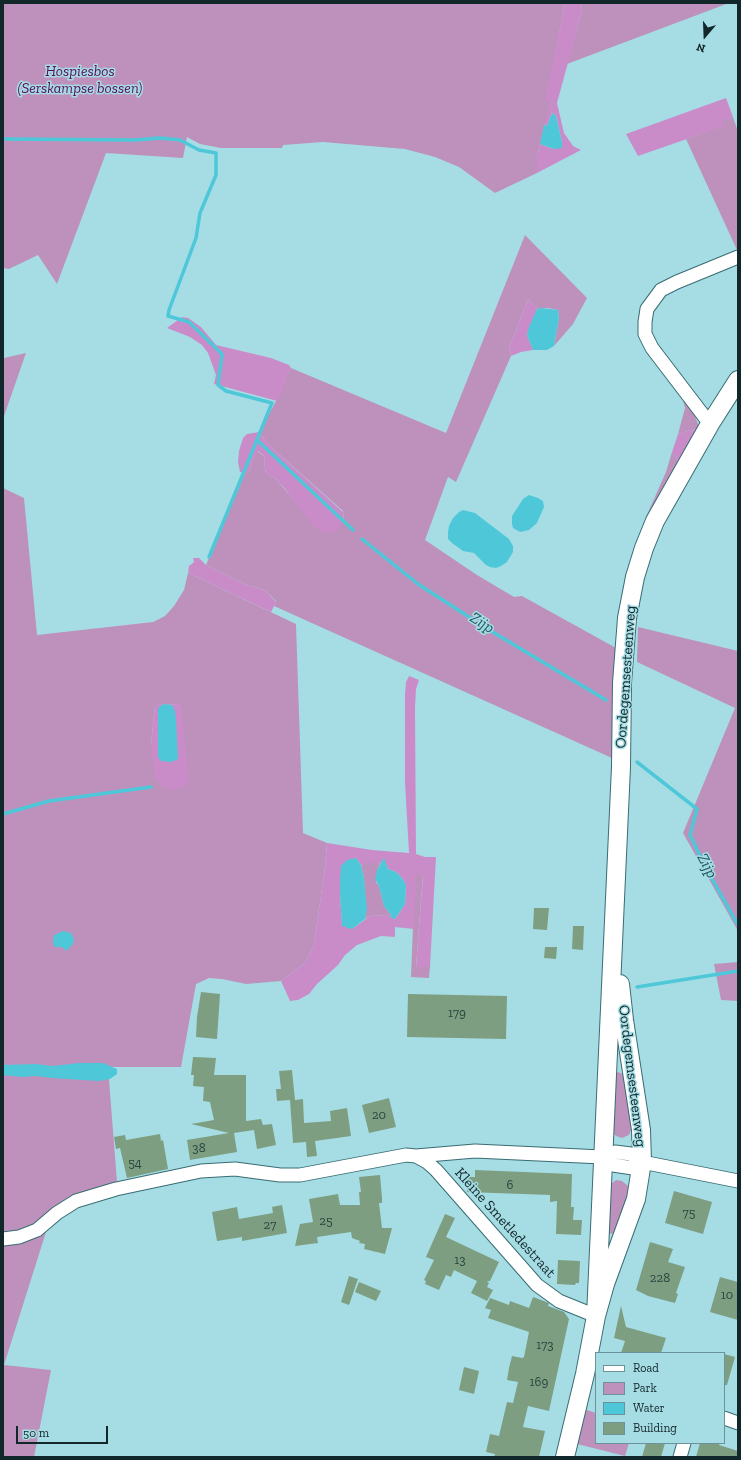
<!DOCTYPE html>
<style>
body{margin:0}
#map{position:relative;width:741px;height:1460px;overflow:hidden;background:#a6dde5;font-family:"Zilla Slab",serif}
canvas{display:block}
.frame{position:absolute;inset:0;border:4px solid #11272a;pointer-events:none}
.legend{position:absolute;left:595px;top:1352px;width:130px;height:92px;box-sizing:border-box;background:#a6dde5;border:1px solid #6a949a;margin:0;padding:5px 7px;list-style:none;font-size:12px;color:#11272a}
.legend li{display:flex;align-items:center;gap:8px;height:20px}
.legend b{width:20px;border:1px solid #6a949a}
.north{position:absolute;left:685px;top:16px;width:40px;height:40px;-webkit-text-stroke:3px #a6dde5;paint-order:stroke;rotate:199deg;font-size:11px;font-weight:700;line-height:16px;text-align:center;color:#11272a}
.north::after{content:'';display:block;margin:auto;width:14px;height:18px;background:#11272a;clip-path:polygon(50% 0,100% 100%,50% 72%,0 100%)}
.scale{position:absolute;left:16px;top:1426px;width:92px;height:18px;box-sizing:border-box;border:2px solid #11272a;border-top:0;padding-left:5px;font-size:12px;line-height:14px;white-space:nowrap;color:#11272a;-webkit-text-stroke:3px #a6dde5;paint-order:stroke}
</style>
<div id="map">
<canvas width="741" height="1460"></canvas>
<div class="frame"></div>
<ul class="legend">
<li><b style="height:5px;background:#fff"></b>Road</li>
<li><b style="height:11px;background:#bd91bb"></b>Park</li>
<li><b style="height:11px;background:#4ec8d8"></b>Water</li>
<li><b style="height:11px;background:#7d9e80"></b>Building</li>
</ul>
<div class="north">N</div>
<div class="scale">50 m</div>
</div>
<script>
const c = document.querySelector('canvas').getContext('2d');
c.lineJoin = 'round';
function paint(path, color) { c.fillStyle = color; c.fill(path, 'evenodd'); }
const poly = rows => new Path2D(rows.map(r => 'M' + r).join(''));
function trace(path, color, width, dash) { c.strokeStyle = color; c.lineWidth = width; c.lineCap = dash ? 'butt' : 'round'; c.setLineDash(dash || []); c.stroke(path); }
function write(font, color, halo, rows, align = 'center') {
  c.font = font + ' "Zilla Slab",serif'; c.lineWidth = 3; c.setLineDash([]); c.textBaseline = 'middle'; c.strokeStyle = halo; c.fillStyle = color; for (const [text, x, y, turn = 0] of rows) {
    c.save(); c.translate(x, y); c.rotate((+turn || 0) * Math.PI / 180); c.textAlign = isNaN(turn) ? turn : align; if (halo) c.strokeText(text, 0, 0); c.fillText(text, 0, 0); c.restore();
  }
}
paint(poly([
 [3,3,565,3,546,100,551,102,537,156,537,173,495,193,459,167,435,157,405,149,323,142,283,145,282,148,221,148,200,144,187,137,183,158,106,153,57,284,38,255,9,269,3,268],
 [581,3,729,3,567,64,582,11],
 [733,117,738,132,737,250,686,139,723,126,721,121],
 [525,235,587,298,573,324,554,346,559,318,558,310,547,308,537,309,528,299,509,348,511,356,456,482,448,477,425,540,477,575,514,597,522,596,616,648,612,758,274,606,276,601,265,590,245,584,206,565,245,473,250,470,252,461,257,451,265,457,264,462,266,473,276,479,298,505,344,520,343,511,271,447,259,432,276,401,291,368,446,433],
 [26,353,3,419,4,358],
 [682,396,692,408,698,424,698,431,690,430,678,434,685,408],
 [672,452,679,462,646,517,666,472],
 [3,488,24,498,37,635,153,622,165,616,174,606,184,590,188,573,296,624,303,833,327,843,325,867,314,945,305,963,281,981,246,984,222,979,209,978,196,984,181,1067,108,1067,117,1182,77,1194,64,1200,37,1223,14,1231,3,1232],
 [181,704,181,705,151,745,155,705],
 [638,627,738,651,738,931,683,833,735,708,637,662],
 [372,861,380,864,377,870,376,882,379,886,384,906,391,915,390,917,386,915,370,916,365,919,366,914,364,878,361,865],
 [415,874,423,874,416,967,430,967,429,978,411,977],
 [738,962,738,1001,721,1000,714,964],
 [618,1072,623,1074,624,1077,632,1128,629,1135,622,1138,616,1136,612,1132,615,1073],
 [616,1180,622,1181,628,1186,629,1192,615,1233,609,1234,606,1231,606,1190,611,1184],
 [46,1232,4,1365,51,1370,34,1457,3,1457,3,1244,28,1241],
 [584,1409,596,1413,596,1443,629,1443,625,1456,629,1457,577,1444]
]), '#bd91bb');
paint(poly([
 [565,3,581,3,582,11,557,103,564,133,573,146,581,150,537,173,537,156,540,144,554,149,562,142,556,116,552,113,547,126,544,125,551,102,545,101],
 [726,98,733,117,722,121,724,126,638,156,626,134],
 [528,299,537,309,527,335,533,350,521,352,511,356,509,348],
 [182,317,188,318,201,327,216,345,271,358,289,365,291,368,277,401,214,384,216,375,208,353,202,345,190,337,167,328],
 [690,430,698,431,679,462,672,452,678,434],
 [259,432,271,447,343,512,344,520,339,529,334,533,324,533,313,526,285,489,276,479,266,473,264,462,265,457,258,451,252,461,250,470,245,473,240,472,238,462,239,451,243,438,247,434],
 [193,558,199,558,206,565,245,584,265,590,276,602,271,612,188,573,189,566,194,562],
 [409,676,419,680,416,689,415,708,416,854,425,857,436,857,430,967,416,967,423,875,416,874,414,929,395,927,395,937,381,936,357,945,345,955,338,965,317,984,309,994,298,1000,290,1001,281,981,305,963,314,945,325,867,327,843,372,850,409,853,405,783,405,695,406,682],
 [356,858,361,865,372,862,380,864,384,859,388,869,396,872,402,878,406,885,405,904,395,919,386,915,370,916,352,929,342,925,340,895],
 [181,704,189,783,181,788,172,790,162,787,155,777,151,745,155,705]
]), '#ca8cc8');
paint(poly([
 [552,113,556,116,562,142,562,148,554,149,540,144,544,125,547,126],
 [541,308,558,310,559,318,554,346,547,350,533,350,527,335,529,327,537,309],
 [529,495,538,498,543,501,544,507,537,523,529,530,520,532,513,528,512,524,512,516,523,499],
 [463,510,475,513,509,539,513,546,513,552,507,562,501,566,496,568,490,567,486,565,474,553,463,551,452,543,448,539,448,532,449,526,453,518,459,512],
 [164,704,172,705,175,711,176,720,178,759,171,762,161,761,158,757,158,710,159,707],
 [356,858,361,865,364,878,367,909,365,919,352,929,342,926,340,895,340,880,341,866,347,860],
 [384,858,388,869,396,872,402,878,406,885,405,904,395,919,390,917,391,915,384,906,379,886,375,879,377,870],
 [63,931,71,933,74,939,73,944,66,951,62,947,55,947,53,943,54,935],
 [79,1063,103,1063,117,1069,117,1074,110,1079,99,1081,52,1078,37,1076,22,1077,3,1075,3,1065,36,1064,53,1066]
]), '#4ec8d8');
trace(poly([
 [3,139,135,140,160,138,180,140,199,150,216,153,216,175,200,213,196,238,169,310,168,316,189,322,222,354,218,385,226,391,272,403,209,557],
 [257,440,353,530],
 [362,539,418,584,486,628,606,700],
 [637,762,697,809,690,835,707,870,738,925],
 [3,814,49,801,151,787],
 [637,987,738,971]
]), '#4ec8d8', 3.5);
paint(poly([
 [534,908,549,908,547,930,533,929],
 [573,926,584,926,583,950,572,949],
 [545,947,557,947,556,959,544,958],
 [201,992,220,994,217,1039,196,1037,197,1017],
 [408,994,507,996,506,1039,407,1037],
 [193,1057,216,1058,214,1075,246,1075,246,1121,261,1119,263,1125,272,1124,276,1145,257,1149,254,1130,234,1133,237,1152,190,1160,187,1140,229,1133,191,1124,214,1120,210,1102,203,1101,204,1087,193,1086,194,1075,191,1075],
 [292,1070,295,1100,303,1099,304,1123,331,1121,330,1111,347,1108,351,1136,315,1141,317,1156,307,1157,306,1142,293,1143,290,1100,277,1101,276,1089,281,1089,279,1071],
 [389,1098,396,1127,369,1133,362,1105],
 [160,1134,161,1141,163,1140,168,1169,127,1178,120,1148,116,1149,114,1137,125,1135,126,1140],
 [475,1170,572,1174,571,1207,574,1207,573,1220,582,1220,581,1235,556,1234,557,1201,550,1202,550,1195,467,1192,468,1177,475,1177],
 [380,1175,382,1198,382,1203,379,1203,382,1228,392,1228,385,1254,364,1249,365,1244,359,1243,360,1241,352,1238,351,1232,317,1237,318,1243,295,1246,300,1224,313,1222,309,1199,338,1194,340,1205,360,1205,359,1192,361,1192,359,1177],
 [674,1191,712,1202,703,1234,665,1223],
 [282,1205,287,1233,242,1241,242,1237,217,1241,212,1212,237,1207,239,1219,273,1213,272,1207],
 [445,1214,455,1218,446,1237,499,1262,490,1281,487,1281,489,1283,487,1287,493,1290,487,1301,471,1293,477,1281,454,1270,451,1277,446,1275,439,1290,425,1284,426,1281,424,1280,434,1260,426,1257],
 [650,1242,673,1249,668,1262,685,1267,676,1293,678,1294,675,1303,648,1296,636,1290],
 [558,1260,580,1261,579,1283,576,1283,575,1285,557,1284],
 [349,1276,358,1279,349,1305,341,1302],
 [720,1277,738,1282,738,1320,710,1312],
 [359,1282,381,1291,376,1301,355,1292],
 [533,1297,549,1303,548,1306,564,1312,569,1319,549,1411,528,1406,523,1427,545,1431,539,1457,494,1457,495,1454,486,1452,490,1434,499,1436,507,1402,513,1403,518,1382,507,1380,509,1368,512,1356,522,1358,524,1357,529,1332,488,1318,491,1310,485,1308,490,1298,509,1305,510,1301,529,1308],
 [621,1306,626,1327,666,1338,661,1353,621,1353,625,1341,614,1338],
 [724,1354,735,1357,727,1385,724,1385],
 [464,1367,479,1371,474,1394,459,1390],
 [646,1443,665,1443,661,1457,642,1457],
 [700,1443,720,1443,719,1445,738,1451,738,1457,696,1457]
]), '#7d9e80');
const street = poly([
 [710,424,652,348,645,334,645,322,647,309,661,290,677,282,738,257],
 [416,1156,475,1151,602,1157,615,1152,631,1154,642,1162,738,1181],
 [602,1157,613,1165,633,1168,642,1162],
 [3,1239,19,1237,37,1230,57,1213,76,1201,116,1189,201,1171,235,1169,280,1175,300,1175,406,1155,416,1156,427,1162,436,1170,537,1285,559,1301,596,1316],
 [724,1418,738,1423],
 [680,1457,684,1443]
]);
const secondary = poly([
 [596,1316,621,767,622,683,627,618,635,577,644,548,655,521,710,424,738,380],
 [565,1457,585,1374,596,1316,605,1284,636,1199,642,1162,641,1130,624,1020,620,984]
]);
trace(street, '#386c73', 15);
trace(secondary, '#386c73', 20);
trace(street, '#fff', 13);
trace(secondary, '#fff', 18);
write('13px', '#2c4540', null, [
 ["179",457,1013],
 ["20",379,1115],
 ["38",199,1148],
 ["54",135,1163],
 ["6",510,1185],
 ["75",689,1213],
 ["25",326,1221],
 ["27",270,1225],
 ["13",460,1260],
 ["228",660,1278],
 ["10",727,1295],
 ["173",545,1345],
 ["169",539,1382]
]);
write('italic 15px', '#580c59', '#a6dde5', [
 ["Hospiesbos",80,72],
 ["(Serskampse bossen)",80,89]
]);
write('15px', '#11272a', '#a6dde5', [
 ["Oordegemsesteenweg",626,677,-86],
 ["Oordegemsesteenweg",632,1076,83],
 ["Kleine Smetledestraat",505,1223,48]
]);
write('italic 16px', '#25585f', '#a6dde5', [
 ["Zijp",482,623,32],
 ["Zijp",707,866,62]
]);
</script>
